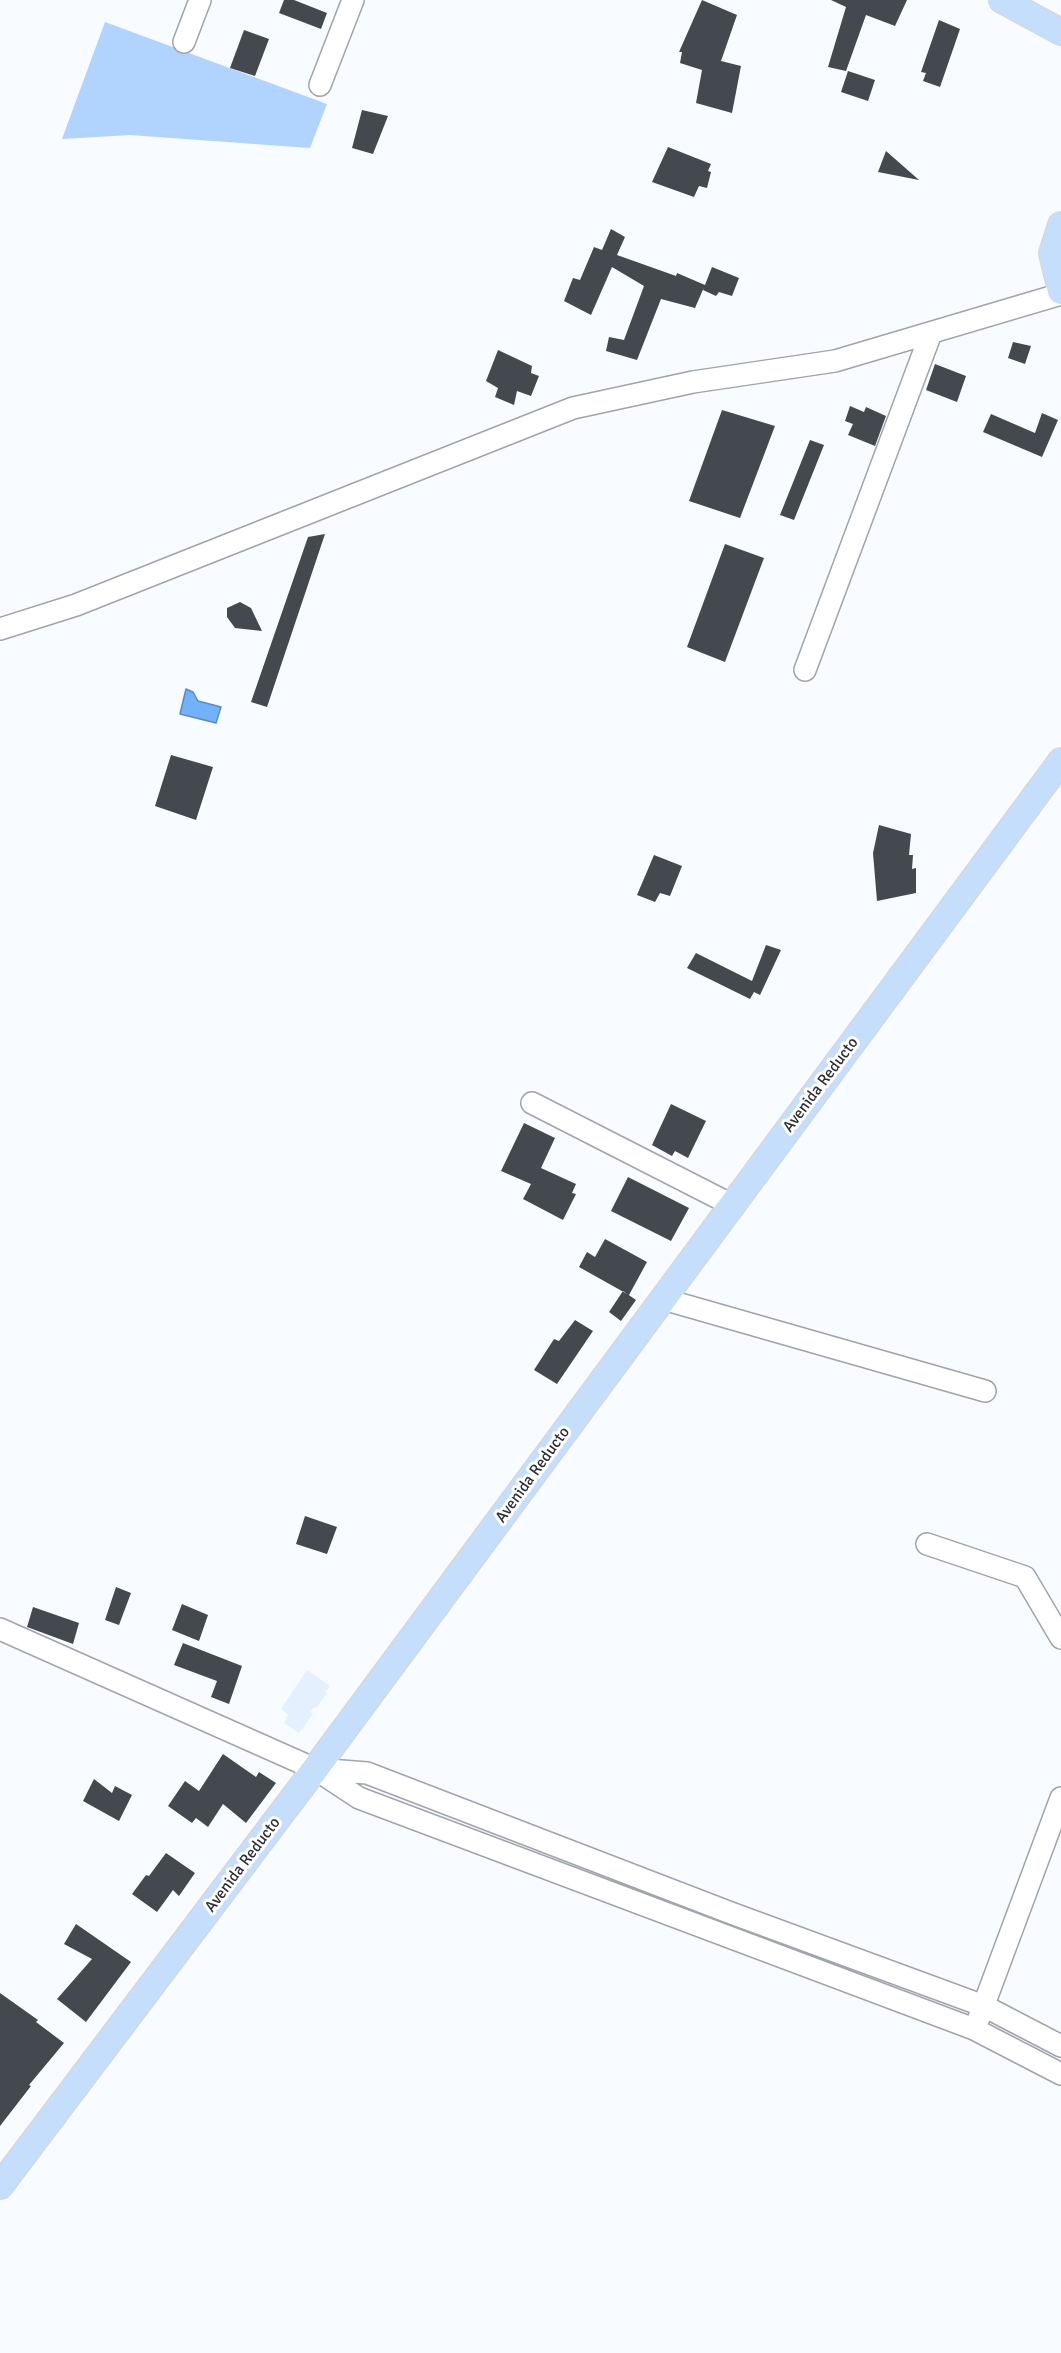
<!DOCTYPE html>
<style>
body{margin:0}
canvas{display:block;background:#f8fbff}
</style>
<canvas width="1061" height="2353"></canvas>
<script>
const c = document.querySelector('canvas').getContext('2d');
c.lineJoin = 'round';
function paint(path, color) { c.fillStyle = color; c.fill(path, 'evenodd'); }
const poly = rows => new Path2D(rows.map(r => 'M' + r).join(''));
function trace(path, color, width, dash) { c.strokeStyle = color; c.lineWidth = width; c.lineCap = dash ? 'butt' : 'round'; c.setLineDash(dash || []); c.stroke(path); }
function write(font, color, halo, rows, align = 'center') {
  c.font = font + ' Signika,sans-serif'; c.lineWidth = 6; c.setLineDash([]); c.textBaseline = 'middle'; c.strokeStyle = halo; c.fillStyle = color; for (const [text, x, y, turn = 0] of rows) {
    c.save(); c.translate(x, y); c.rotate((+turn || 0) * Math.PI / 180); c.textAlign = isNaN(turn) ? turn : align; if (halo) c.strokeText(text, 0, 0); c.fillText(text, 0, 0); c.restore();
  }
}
paint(poly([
 [307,1670,330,1686,325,1692,327,1693,316,1708,314,1707,310,1712,313,1714,299,1733,284,1723,288,1715,281,1709]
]), '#e4f0fe');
paint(poly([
 [105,22,327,104,310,148,130,135,62,139]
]), '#b1d4fe');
const water = poly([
 [186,689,193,692,198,701,221,707,216,723,180,714,186,689]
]);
paint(water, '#71b2fc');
trace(water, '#5c8abf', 1.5);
paint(poly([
 [284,0,294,0,327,13,321,29,279,13],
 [702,0,737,15,721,61,741,66,732,113,696,103,702,70,680,63,682,52,679,52],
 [831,0,907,0,895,26,866,15,846,71,828,67,846,7],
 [939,20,960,29,940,87,923,81,926,73,921,72],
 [244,30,269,39,255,76,230,68],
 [848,71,875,80,868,101,841,92],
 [362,110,388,116,373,154,352,148],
 [668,147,711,164,708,171,711,172,707,188,699,186,694,197,652,182],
 [886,151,919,180,878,172],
 [611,229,625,237,617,255,676,276,677,273,705,285,695,308,661,299,637,360,606,351,609,337,624,340,644,286,612,267,591,315,564,301,573,278,580,280,594,247,602,250],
 [712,267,739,278,732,296,719,292,716,296,703,290],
 [1013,342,1031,346,1025,364,1008,358],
 [498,350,532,366,531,373,539,376,531,396,517,391,514,405,495,397,498,388,486,381],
 [935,364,966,376,957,402,926,390],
 [850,406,864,412,866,407,886,416,875,446,848,435,853,424,845,421],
 [722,410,775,426,740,518,689,501],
 [1042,413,1058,420,1042,457,983,432,991,414,1035,433],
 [810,440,824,445,794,520,780,515],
 [325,534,267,707,251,702,308,537],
 [725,544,764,558,725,662,687,647],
 [240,602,251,608,262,631,235,628,227,617,227,608],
 [171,755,213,767,196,820,155,806],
 [879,825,911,834,909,855,913,855,912,869,916,868,916,893,877,901,873,853],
 [654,855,682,866,670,896,660,893,655,902,637,895],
 [766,945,781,950,760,995,754,992,750,999,687,968,696,953,752,981],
 [671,1104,706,1121,688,1158,675,1151,672,1156,652,1145],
 [524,1123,555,1138,541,1168,576,1184,572,1193,576,1194,563,1220,523,1199,531,1184,501,1171],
 [628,1177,689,1208,671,1241,611,1211],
 [605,1239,647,1262,629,1295,579,1267,587,1252,595,1257],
 [623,1291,636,1300,621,1321,609,1312],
 [575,1320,593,1331,557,1384,534,1370,554,1339,559,1341],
 [305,1516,337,1527,327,1554,296,1544],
 [116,1587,131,1593,119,1625,105,1620],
 [182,1604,208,1615,199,1641,172,1630],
 [33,1607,79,1623,73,1644,27,1627],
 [183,1643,242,1666,229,1704,211,1697,217,1681,174,1665],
 [223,1754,256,1777,259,1772,276,1783,246,1823,223,1804,208,1827,196,1818,192,1823,168,1806,185,1781,199,1791],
 [94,1779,112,1793,115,1786,132,1795,119,1821,83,1801],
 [166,1853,195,1873,179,1896,173,1890,157,1912,132,1894,146,1875,149,1876],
 [76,1924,131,1962,86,2022,57,1999,92,1959,64,1944],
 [0,1993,38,2020,36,2022,64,2043,29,2085,31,2086,0,2126]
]), '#43494f');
const minor = poly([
 [184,42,200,0],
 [320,85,353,0],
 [0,629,76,605,573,408,693,382,835,361,1061,294],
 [805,670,931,333],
 [532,1103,732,1205],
 [663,1299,985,1391],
 [927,1544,1025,1577,1061,1638],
 [0,1629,315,1769,359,1798,974,2029,1061,2074],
 [316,1769,367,1773,731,1913,984,2006,1061,2046],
 [979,2018,1061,1798]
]);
const major = poly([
 [1002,0,1061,32],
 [1061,225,1052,253,1061,291],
 [0,2186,315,1769,1061,761]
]);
trace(minor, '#9ea5ac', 24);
trace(major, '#d5d5d6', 28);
trace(minor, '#fff', 21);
trace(major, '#c5defb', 26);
write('16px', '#2c2e31', '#fff', [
 ["Avenida Reducto",821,1085,-53],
 ["Avenida Reducto",533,1475,-54],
 ["Avenida Reducto",243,1865,-53]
]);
</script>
